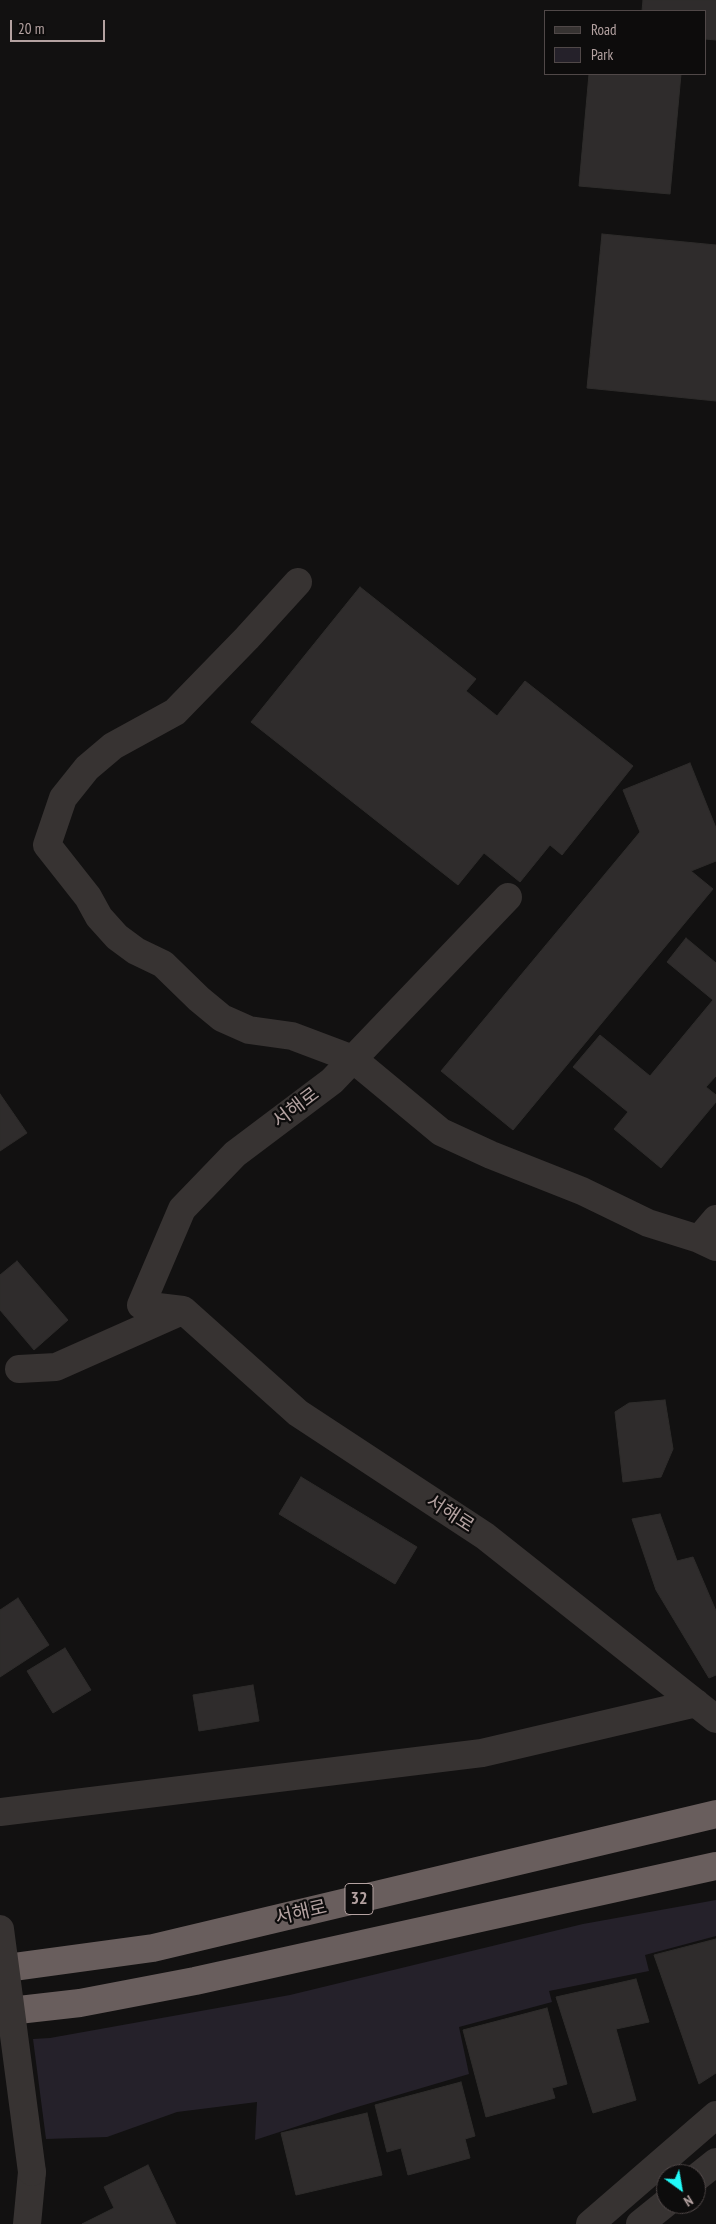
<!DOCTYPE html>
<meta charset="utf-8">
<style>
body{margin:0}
#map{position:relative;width:716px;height:2224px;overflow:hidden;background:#121111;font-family:"PT Sans Narrow",sans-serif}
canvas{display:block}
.legend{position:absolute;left:544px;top:10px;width:162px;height:65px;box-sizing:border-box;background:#0d0c0c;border:1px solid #504848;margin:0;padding:6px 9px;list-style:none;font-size:15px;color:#b4a2a1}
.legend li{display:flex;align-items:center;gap:10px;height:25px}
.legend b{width:25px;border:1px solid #504848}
.north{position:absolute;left:656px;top:2164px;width:50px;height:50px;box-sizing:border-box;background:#0d0c0c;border:1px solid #504848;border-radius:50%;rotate:148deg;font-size:14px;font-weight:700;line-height:20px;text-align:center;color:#b4a2a1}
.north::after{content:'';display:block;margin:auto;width:18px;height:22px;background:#21faf8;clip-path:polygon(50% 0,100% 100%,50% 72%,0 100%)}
.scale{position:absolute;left:10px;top:20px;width:95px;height:22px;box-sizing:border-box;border:2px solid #b4a2a1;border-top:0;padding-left:6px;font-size:15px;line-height:18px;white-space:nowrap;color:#b4a2a1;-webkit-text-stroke:4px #0d0c0c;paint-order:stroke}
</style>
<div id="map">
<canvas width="716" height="2224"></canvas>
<ul class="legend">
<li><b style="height:6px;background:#373332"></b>Road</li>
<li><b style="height:14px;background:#25212a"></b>Park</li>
</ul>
<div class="north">N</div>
<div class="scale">20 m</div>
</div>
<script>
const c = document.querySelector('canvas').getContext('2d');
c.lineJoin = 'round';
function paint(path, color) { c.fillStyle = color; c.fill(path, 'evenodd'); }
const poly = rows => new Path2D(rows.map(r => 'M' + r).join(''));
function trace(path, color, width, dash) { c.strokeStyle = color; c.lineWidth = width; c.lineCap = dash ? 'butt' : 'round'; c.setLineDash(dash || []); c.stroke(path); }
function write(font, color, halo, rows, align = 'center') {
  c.font = font + ' "PT Sans Narrow","Noto Sans KR",sans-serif'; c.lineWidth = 4.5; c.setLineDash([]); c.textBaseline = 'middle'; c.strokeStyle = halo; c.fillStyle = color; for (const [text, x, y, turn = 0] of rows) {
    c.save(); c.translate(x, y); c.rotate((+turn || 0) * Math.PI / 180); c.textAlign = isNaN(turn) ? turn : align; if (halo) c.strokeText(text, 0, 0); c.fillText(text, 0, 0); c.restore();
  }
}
paint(poly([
 [716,1900,716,1936,645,1955,649,1971,549,1991,552,2002,459,2027,469,2074,347,2110,255,2140,257,2102,177,2112,107,2137,46,2139,33,2039,50,2038,290,1995,583,1924]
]), '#25212a');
const building = poly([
 [643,0,716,0,716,40,705,39,705,11,642,11,643,0],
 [589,74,681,74,670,194,579,186,589,74],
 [602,234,716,245,716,401,587,388,602,234],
 [360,587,476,679,466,691,497,716,525,681,633,766,562,855,550,845,520,882,484,853,458,885,251,722,360,587],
 [690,763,716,828,716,861,691,871,713,889,513,1130,441,1071,640,832,623,790,690,763],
 [686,938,716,963,716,1076,706,1087,716,1095,716,1102,661,1168,614,1129,628,1112,573,1067,600,1035,650,1076,713,1000,667,962,686,938],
 [0,1094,27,1133,0,1151,0,1094],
 [17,1261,68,1320,34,1350,0,1310,0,1275,17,1261],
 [665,1400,673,1449,661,1477,623,1482,615,1412,629,1403,665,1400],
 [301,1477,417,1547,395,1584,279,1514,301,1477],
 [660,1514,677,1561,693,1557,716,1611,716,1675,709,1678,656,1590,632,1519,660,1514],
 [18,1598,49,1645,0,1677,0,1610,18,1598],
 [65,1648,91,1690,53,1713,27,1671,65,1648],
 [253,1685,259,1721,199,1731,193,1695,253,1685],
 [716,1939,716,2073,699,2084,654,1955,716,1939],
 [636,1979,649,2022,616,2029,636,2100,593,2113,556,1997,636,1979],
 [547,2008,567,2084,552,2088,555,2098,486,2117,463,2030,547,2008],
 [461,2082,475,2136,465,2139,470,2158,408,2175,401,2148,387,2152,375,2105,461,2082],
 [367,2113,382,2175,296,2195,281,2133,367,2113],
 [148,2165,176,2224,82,2224,114,2208,104,2187,148,2165]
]);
paint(building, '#2f2c2c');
trace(building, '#2e2c2b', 1);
trace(poly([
 [298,582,247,638,175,712,113,746,87,768,63,798,47,845,88,897,99,917,117,937,136,951,163,964,199,999,222,1018,249,1030,292,1036,353,1059,441,1132,491,1155,582,1191,648,1223,699,1239,716,1247],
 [508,897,332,1081,235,1154,182,1209,141,1305,183,1310,298,1413,485,1536,716,1719],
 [699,1239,716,1219],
 [19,1369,56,1367,182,1311],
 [0,1812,482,1753,696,1703],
 [696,2178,716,2162],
 [27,2224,32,2172],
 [590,2224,716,2115],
 [640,2224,666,2203]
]), '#373332', 28);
trace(poly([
 [0,1969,153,1948,716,1814],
 [0,2012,80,2003,195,1981,716,1866]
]), '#695e5d', 28);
trace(poly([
 [0,1929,32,2172]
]), '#373332', 28);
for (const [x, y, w] of [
 [359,1899,28]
]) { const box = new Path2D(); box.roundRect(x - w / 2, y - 15.5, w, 31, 4); c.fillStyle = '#0d0c0c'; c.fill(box); trace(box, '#b4a2a1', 1); }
write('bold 18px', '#b4a2a1', null, [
 ["32",359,1899]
]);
write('19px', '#b4a2a1', '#0d0c0c', [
 ["서해로",296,1108,-37],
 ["서해로",450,1514,33],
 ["서해로",301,1913,-13]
]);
</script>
